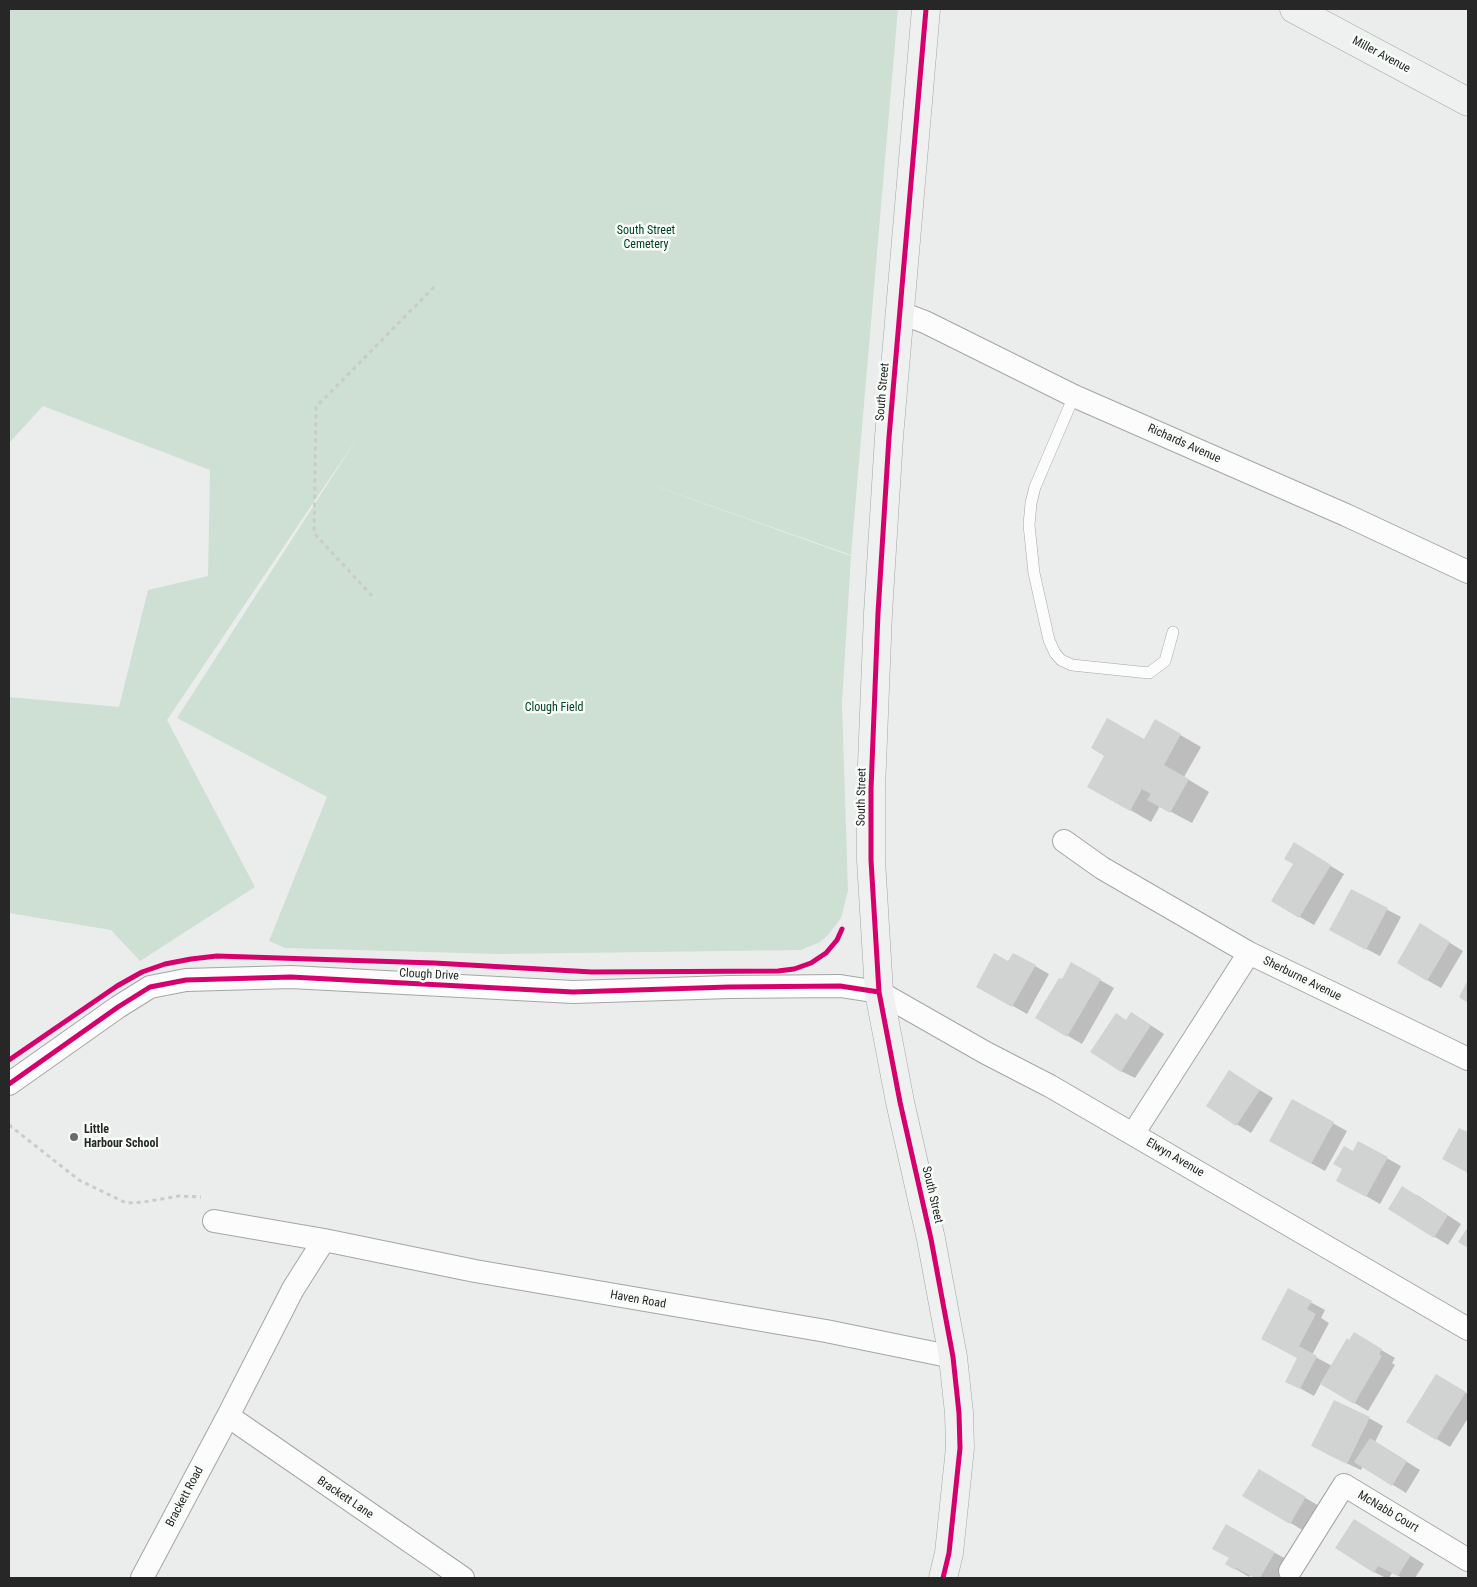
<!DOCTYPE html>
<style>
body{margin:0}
#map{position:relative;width:1477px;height:1587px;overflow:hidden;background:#ebedec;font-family:"Roboto Condensed",sans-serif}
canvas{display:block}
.frame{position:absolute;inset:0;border:10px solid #262726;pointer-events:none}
</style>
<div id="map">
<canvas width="1477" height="1587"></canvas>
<div class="frame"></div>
</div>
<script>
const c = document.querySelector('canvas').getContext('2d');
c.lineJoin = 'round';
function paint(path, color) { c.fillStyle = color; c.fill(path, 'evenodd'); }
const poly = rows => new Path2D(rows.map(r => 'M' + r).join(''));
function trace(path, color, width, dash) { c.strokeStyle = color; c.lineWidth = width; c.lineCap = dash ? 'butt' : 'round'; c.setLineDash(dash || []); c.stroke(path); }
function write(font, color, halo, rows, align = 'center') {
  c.font = font + ' "Roboto Condensed",sans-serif'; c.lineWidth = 5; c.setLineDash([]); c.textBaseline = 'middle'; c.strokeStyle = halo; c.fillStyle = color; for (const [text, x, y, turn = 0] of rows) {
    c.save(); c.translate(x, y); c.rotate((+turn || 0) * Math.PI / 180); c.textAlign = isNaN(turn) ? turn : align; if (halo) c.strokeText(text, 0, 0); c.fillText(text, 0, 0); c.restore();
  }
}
paint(poly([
 [9,9,898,9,851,555,604,468,851,556,842,703,848,891,841,918,828,935,820,942,801,950,499,954,285,948,269,941,327,797,177,718,359,435,167,720,255,887,140,961,111,930,9,913,9,697,119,707,148,590,208,576,210,470,43,406,9,443]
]), '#cedfd4');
paint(poly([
 [1156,721,1201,747,1184,777,1209,792,1192,823,1160,806,1151,822,1089,786,1144,740],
 [1294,844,1344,874,1314,925,1272,901,1295,864],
 [1352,891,1401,917,1380,956,1345,938],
 [1434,933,1463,951,1441,988,1427,980],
 [1014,954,1049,974,1027,1014,978,986,1008,963],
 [1072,964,1114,988,1082,1044,1037,1018],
 [1132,1013,1164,1034,1135,1078,1121,1071,1127,1021],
 [1243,1080,1273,1098,1251,1133,1207,1106],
 [1292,1101,1347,1131,1325,1171,1284,1148],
 [1359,1143,1401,1166,1380,1204,1338,1180],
 [1417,1195,1461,1224,1448,1245,1390,1209],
 [1288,1290,1325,1310,1321,1318,1329,1323,1312,1355,1332,1366,1354,1334,1395,1358,1392,1363,1395,1365,1368,1411,1321,1383,1314,1396,1287,1381,1299,1358],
 [1436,1375,1468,1394,1468,1418,1450,1447,1408,1422],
 [1369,1418,1383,1426,1375,1442,1420,1470,1406,1493,1363,1466,1361,1470,1327,1454],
 [1259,1470,1319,1506,1304,1531,1244,1495],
 [1226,1526,1288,1560,1278,1578,1257,1578,1251,1574,1249,1577,1227,1564,1230,1558],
 [1368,1529,1424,1564,1415,1578,1403,1578,1392,1573,1389,1578,1386,1578,1374,1572]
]), '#0003');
paint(poly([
 [1107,718,1144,739,1155,719,1181,734,1164,765,1189,779,1170,813,1147,800,1151,794,1142,789,1130,811,1087,787,1104,756,1091,748],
 [1294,842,1331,865,1299,918,1271,901,1293,864,1284,859],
 [1351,889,1388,908,1366,950,1329,930],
 [1420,923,1450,942,1427,981,1397,963],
 [994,953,1008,961,1013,953,1036,965,1012,1007,976,987],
 [1071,962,1101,979,1067,1037,1035,1018,1059,978,1062,979],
 [1468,980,1468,1003,1459,997],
 [1131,1012,1151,1025,1121,1072,1090,1052,1116,1013,1126,1020],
 [1229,1070,1260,1090,1236,1126,1206,1106],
 [1292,1099,1334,1122,1311,1164,1269,1141],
 [1459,1128,1468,1132,1468,1173,1442,1159],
 [1358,1141,1388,1157,1366,1197,1336,1181,1342,1169,1333,1164,1344,1146,1353,1151],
 [1402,1186,1448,1215,1434,1238,1388,1209],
 [1468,1227,1468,1248,1458,1242],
 [1288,1288,1312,1301,1307,1309,1316,1314,1299,1346,1317,1356,1300,1389,1285,1382,1297,1358,1261,1339],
 [1354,1332,1382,1349,1379,1354,1382,1356,1354,1404,1320,1384,1347,1338,1349,1340],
 [1436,1374,1466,1392,1436,1440,1406,1422],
 [1334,1400,1370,1417,1347,1464,1311,1446],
 [1370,1438,1407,1461,1392,1486,1354,1462],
 [1259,1469,1306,1497,1290,1524,1242,1496],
 [1354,1519,1411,1555,1398,1576,1378,1566,1374,1573,1335,1548],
 [1226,1524,1275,1552,1260,1578,1255,1578,1236,1568,1235,1570,1225,1564,1229,1558,1212,1549]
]), '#d1d3d2');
const lane = poly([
 [1074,396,1035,487,1031,503,1029,525,1034,573,1049,640,1055,653,1061,660,1072,665,1149,673,1165,661,1173,632]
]);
const street = poly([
 [901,313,925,322,1074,396,1346,515,1468,572],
 [1064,841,1102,868,1249,953],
 [9,1084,118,1007,150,987,186,980,291,977,573,992,729,987,840,986,879,992,986,1053,1050,1086,1468,1329],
 [1133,1134,1249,953,1468,1059],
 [214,1221,324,1240,475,1271,826,1331,953,1357],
 [228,1416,463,1578],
 [1290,1571,1344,1485,1468,1560],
 [142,1578,228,1416,293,1289,324,1240]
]);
const secondary = poly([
 [926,9,889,437,878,613,871,789,871,860,879,992,900,1102,931,1239,953,1357,959,1413,960,1448,949,1553,943,1578],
 [1294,9,1468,102]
]);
trace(lane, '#a4a6a4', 12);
trace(street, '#a4a6a4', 24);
trace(secondary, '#a4a6a4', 29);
trace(poly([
 [372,596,314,533,316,407,436,285],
 [9,1125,79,1180,126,1203,144,1202,179,1196,201,1197]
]), '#cacbca', 3, [4, 4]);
trace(lane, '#fcfcfc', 11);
trace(street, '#fcfcfc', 22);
trace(secondary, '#eef1ef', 28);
trace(poly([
 [926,9,889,437,878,613,871,789,871,860,879,992,900,1102,931,1239,953,1357,959,1413,960,1448,949,1553,943,1578],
 [9,1060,117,986,142,972,165,964,191,959,217,956,434,963,592,972,778,971,794,969,811,963,826,953,837,940,842,929],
 [9,1084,118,1007,150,987,186,980,291,977,573,992,729,987,840,986,879,992]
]), '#d6006c', 5);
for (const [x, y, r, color] of [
 [74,1137,5,"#6b6c6b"]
]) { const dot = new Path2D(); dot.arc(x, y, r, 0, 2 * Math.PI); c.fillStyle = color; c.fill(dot); trace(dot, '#f7fcf8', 2); }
write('12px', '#262726', '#f7fcf8', [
 ["Miller Avenue",1381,55,28],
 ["South Street",883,392,-85],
 ["Richards Avenue",1184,444,24],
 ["South Street",862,797,-89],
 ["Clough Drive",429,975,3],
 ["Sherburne Avenue",1302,979,26],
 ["Elwyn Avenue",1175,1158,30],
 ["South Street",932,1195,77],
 ["Haven Road",638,1300,10],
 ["Brackett Road",185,1497,-62],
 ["Brackett Lane",345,1498,34],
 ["McNabb Court",1388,1512,31]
]);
write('12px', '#004223', '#f7fcf8', [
 ["South Street",646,231],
 ["Cemetery",646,245],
 ["Clough Field",554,708]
]);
write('bold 12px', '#262726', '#f7fcf8', [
 ["Little",84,1130],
 ["Harbour School",84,1144]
], 'left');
</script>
